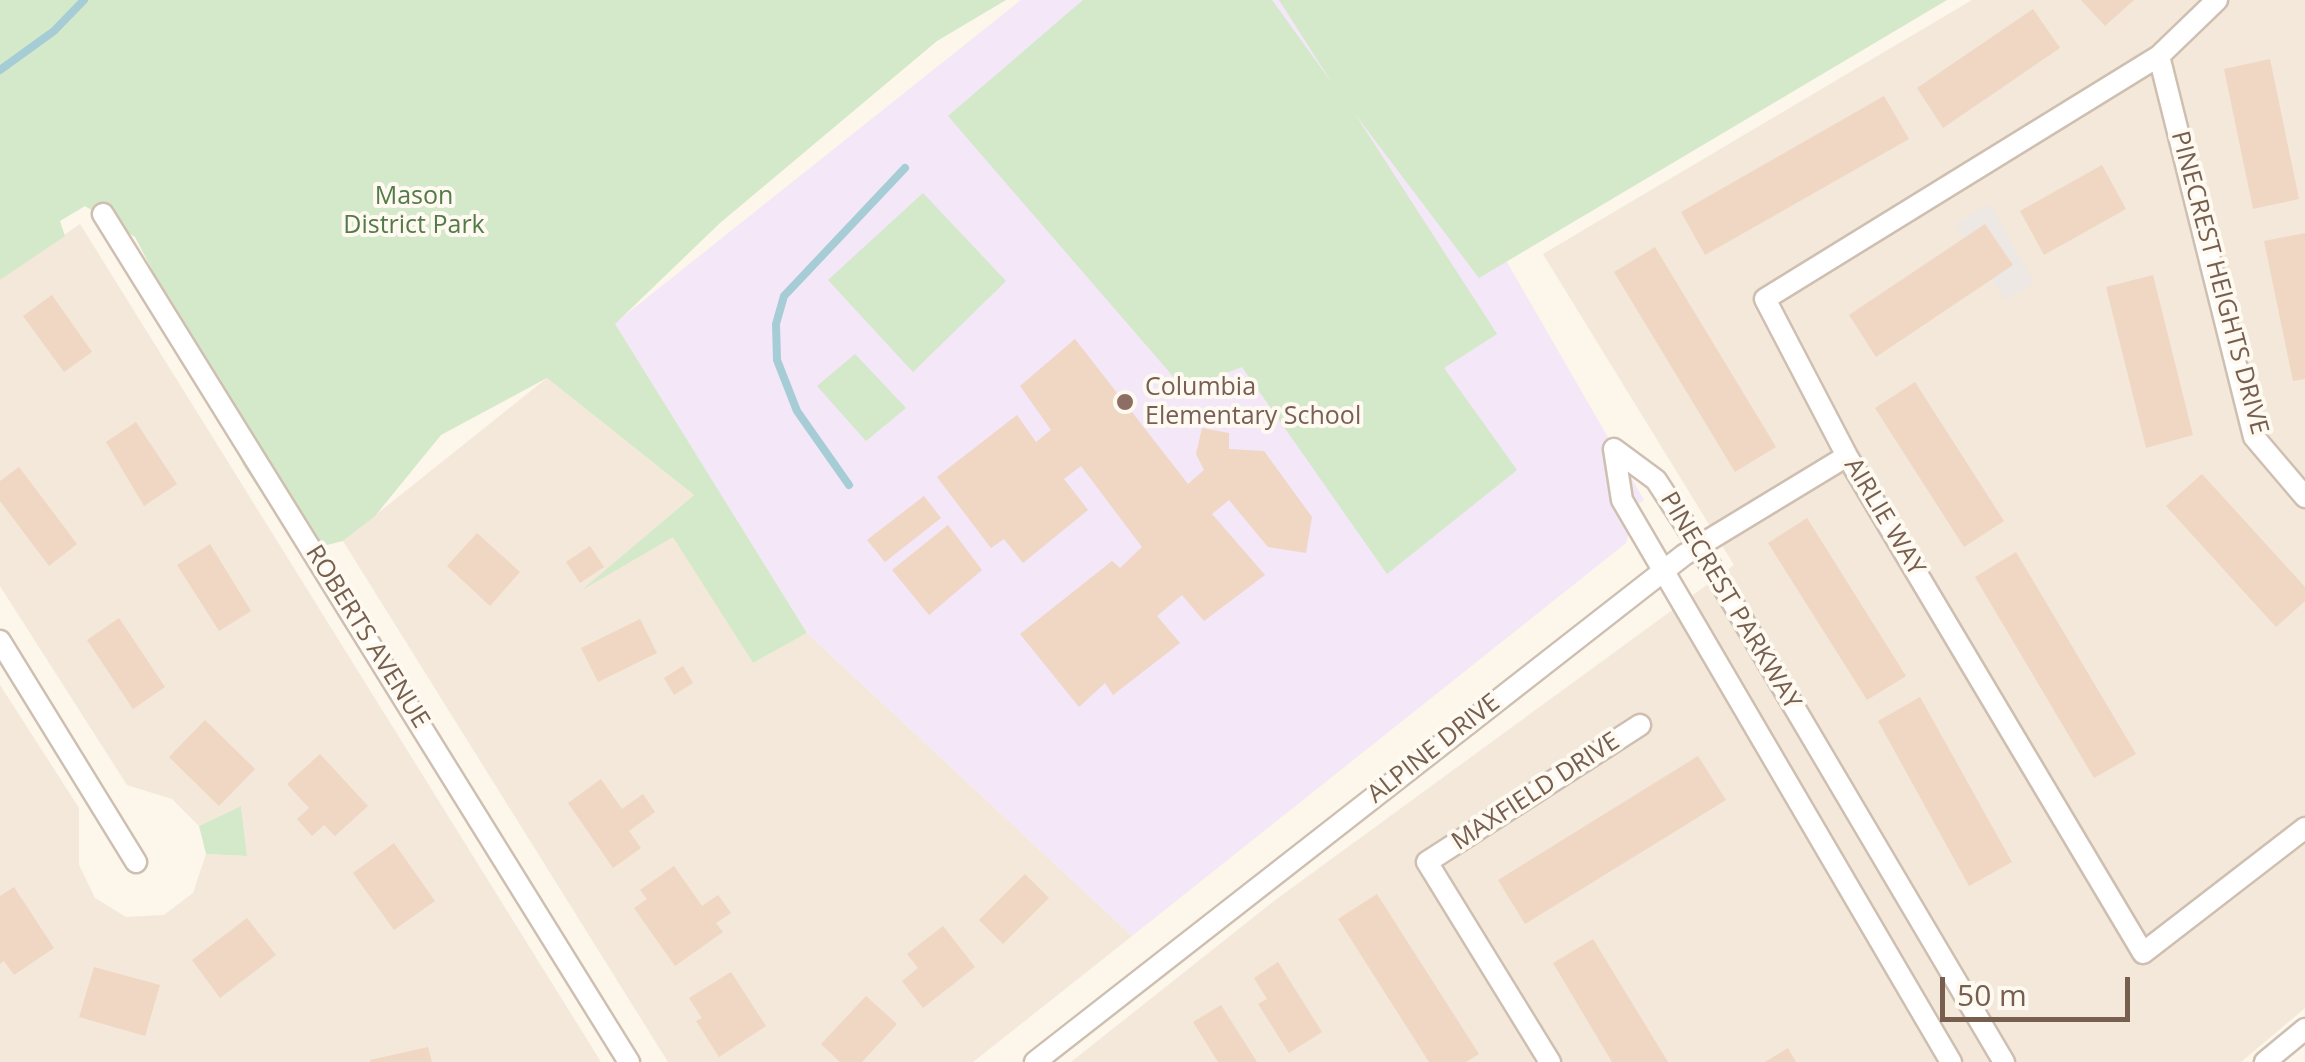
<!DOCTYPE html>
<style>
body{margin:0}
#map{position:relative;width:2305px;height:1062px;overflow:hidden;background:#fcf6eb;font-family:"Open Sans",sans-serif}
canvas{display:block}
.scale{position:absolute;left:1940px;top:977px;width:190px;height:45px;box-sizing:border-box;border:5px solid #765f4f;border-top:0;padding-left:12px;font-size:30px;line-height:35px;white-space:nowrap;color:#765f4f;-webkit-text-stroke:8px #fefaf1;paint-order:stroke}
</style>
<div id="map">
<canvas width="2305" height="1062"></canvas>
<div class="scale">50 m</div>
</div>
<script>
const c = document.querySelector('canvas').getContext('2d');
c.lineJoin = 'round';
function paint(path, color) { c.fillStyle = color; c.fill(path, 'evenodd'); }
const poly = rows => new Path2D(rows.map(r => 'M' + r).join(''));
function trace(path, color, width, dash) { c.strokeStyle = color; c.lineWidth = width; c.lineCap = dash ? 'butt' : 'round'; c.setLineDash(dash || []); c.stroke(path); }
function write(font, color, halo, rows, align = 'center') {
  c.font = font + ' "Open Sans",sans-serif'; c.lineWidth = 8; c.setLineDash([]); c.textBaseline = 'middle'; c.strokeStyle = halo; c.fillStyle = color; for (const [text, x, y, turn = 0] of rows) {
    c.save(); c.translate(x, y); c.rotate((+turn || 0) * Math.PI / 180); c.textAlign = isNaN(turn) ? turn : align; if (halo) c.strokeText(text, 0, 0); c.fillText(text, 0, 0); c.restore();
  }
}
paint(poly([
 [1972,0,2305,0,2305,1008,2241,1062,1071,1062,1274,901,1734,565,1543,254],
 [80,224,601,1062,0,1062,0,685,79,808,79,865,95,898,126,917,164,915,193,893,206,854,247,856,241,806,199,826,172,799,127,785,0,586,0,280],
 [547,378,694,495,589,585,673,536,753,663,807,633,1132,936,973,1062,668,1062,343,541]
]), '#f3e8d9');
paint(poly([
 [1990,204,2034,283,2005,300,1956,224]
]), '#ede8e3');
paint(poly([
 [1021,0,1356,0,1644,500,1625,512,1630,527,1626,543,1132,936,807,633,614,324]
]), '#f3e7f8');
paint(poly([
 [0,0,1006,0,937,41,720,223,615,324,807,633,753,663,673,537,582,590,694,495,547,378,441,435,375,516,343,541,315,548,263,495,243,465,218,397,135,237,85,206,60,221,65,236,0,280],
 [1083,0,1272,0,1332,83,1279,0,1947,0,1479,278,1355,114,1497,334,1444,368,1517,470,1387,574,1242,367,1184,389,948,116],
 [923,193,1006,281,913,372,828,280],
 [855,354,906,408,866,441,817,386],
 [241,806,247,856,206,854,199,826]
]), '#d4e9c9');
trace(poly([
 [0,70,54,31,84,0],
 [849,485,797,411,777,360,776,324,784,296,905,168]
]), '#a6ccd6', 8);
paint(poly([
 [2081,0,2134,0,2105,26],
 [2033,9,2060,48,1943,128,1917,88],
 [2270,59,2299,199,2253,209,2224,69],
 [1884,96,1909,139,1705,255,1681,212],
 [2102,165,2126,209,2044,255,2020,211],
 [1985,224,2013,265,1876,357,1849,315],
 [2305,233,2305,379,2293,381,2264,241],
 [1655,247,1776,447,1735,472,1614,272],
 [2153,275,2193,435,2146,448,2106,287],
 [52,295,92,352,64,372,23,316],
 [1075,339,1188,484,1204,470,1196,454,1202,428,1229,433,1229,449,1264,451,1312,517,1306,553,1268,547,1229,500,1212,514,1265,575,1204,621,1182,595,1157,616,1180,643,1113,695,1105,683,1079,707,1020,634,1112,561,1120,568,1142,547,1081,466,1064,479,1088,510,1023,563,1004,539,991,548,937,477,1017,415,1036,442,1051,430,1020,386],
 [1915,382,2004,521,1964,547,1875,408],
 [136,422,177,484,144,506,106,442],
 [19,467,77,544,49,566,0,501,0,481],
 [2202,474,2305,587,2305,601,2276,627,2166,506],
 [924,496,941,518,885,562,867,540],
 [1807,518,1906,676,1867,700,1768,543],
 [948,525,982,570,929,615,892,570],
 [477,533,520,572,490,606,447,566],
 [210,544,251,611,219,631,177,565],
 [590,546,604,567,580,583,566,562],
 [2016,552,2136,754,2094,778,1975,577],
 [119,618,165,687,133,709,87,640],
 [640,619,657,653,598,682,581,648],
 [683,666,693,683,674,695,664,678],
 [1920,697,2012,862,1969,886,1878,721],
 [205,720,255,769,219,806,169,757],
 [320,754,368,806,335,836,324,825,312,836,297,819,309,808,287,784],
 [1698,756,1726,800,1525,924,1498,880],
 [601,779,622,809,643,794,655,812,629,831,641,848,613,868,568,803],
 [394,843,435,901,394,930,353,873],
 [674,866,702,906,718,895,731,913,716,923,723,932,675,966,634,908,647,899,640,890],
 [1025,874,1049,898,1003,944,979,920],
 [14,887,54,948,14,975,4,961,0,964,0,896],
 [1377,894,1479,1054,1466,1062,1429,1062,1338,919],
 [247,918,276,955,220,998,192,960],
 [943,926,975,967,923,1008,902,981,918,968,907,954],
 [1593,939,1668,1062,1612,1062,1553,963],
 [1278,962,1322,1032,1289,1053,1258,1004,1267,999,1254,978],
 [94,967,160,985,145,1036,79,1017],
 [731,972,766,1026,719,1057,696,1021,702,1018,689,998],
 [866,996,897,1024,862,1062,840,1062,821,1044],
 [1221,1005,1257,1062,1218,1062,1193,1022],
 [428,1047,432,1062,370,1062,370,1060],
 [1788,1048,1796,1062,1765,1062]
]), '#f0d7c4');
const minor = poly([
 [2217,0,2159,56,1765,299,1847,456,2143,953,2305,828],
 [2159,56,2254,437,2305,497],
 [103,214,629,1062],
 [1614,449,1656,480,1699,546,2004,1062],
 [1614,449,1622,500,1951,1062],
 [0,641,136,862],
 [1035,1062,1684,555,1847,456],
 [1550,1062,1427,862,1640,725],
 [2265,1062,2305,1029]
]);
trace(minor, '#cebfb1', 25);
trace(minor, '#fff', 20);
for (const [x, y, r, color] of [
 [1125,402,10,"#8d6e63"]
]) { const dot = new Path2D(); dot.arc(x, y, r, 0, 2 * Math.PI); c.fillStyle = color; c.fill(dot); trace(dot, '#fefaf1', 4); }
write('25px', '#547a47', '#fefaf1', [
 ["Mason",414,197],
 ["District Park",414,226]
]);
write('25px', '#765f4f', '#fefaf1', [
 ["PINECREST HEIGHTS DRIVE",2219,283,75],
 ["AIRLIE WAY",1884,517,59],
 ["PINECREST PARKWAY",1730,601,59],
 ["ROBERTS AVENUE",367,637,58],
 ["ALPINE DRIVE",1434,749,-38],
 ["MAXFIELD DRIVE",1536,792,-33]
]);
write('25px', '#785e54', '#fefaf1', [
 ["Columbia",1145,388],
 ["Elementary School",1145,417]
], 'left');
</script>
